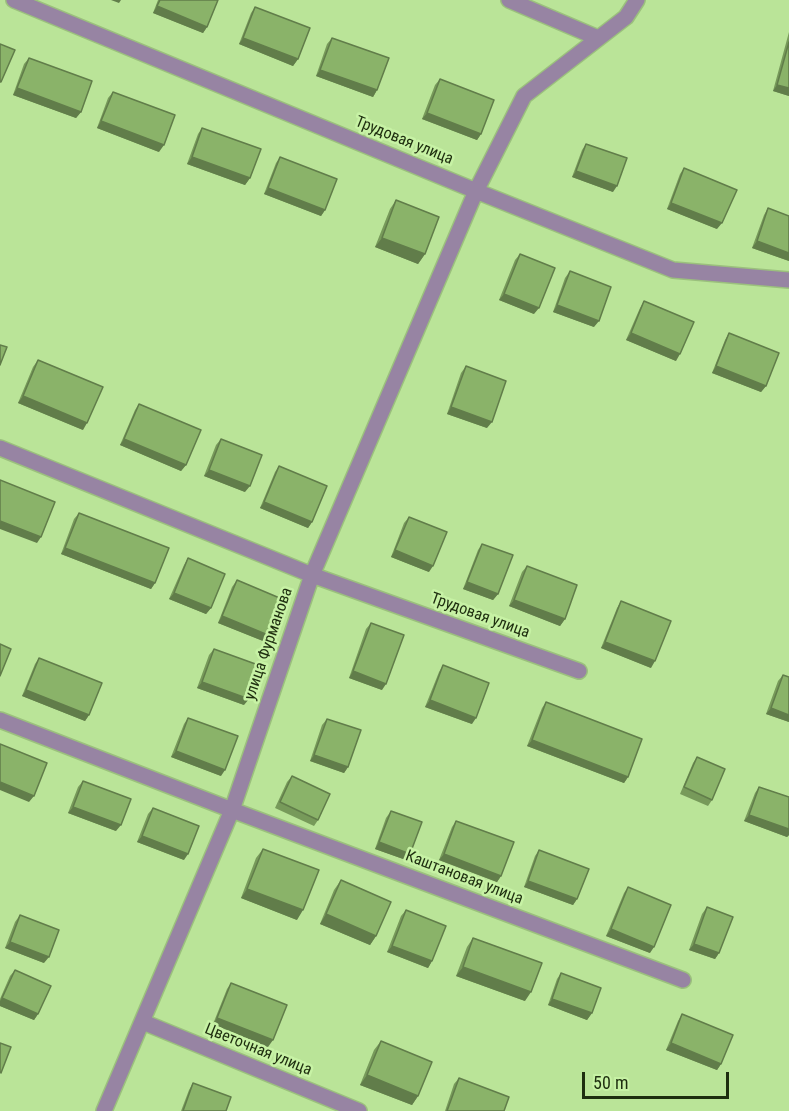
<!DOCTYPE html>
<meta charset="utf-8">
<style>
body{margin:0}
#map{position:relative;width:789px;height:1111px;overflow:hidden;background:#bae498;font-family:"Roboto Condensed",sans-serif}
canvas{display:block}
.scale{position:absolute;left:582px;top:1072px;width:147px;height:27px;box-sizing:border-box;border:3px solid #1e2e0f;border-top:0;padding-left:8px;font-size:18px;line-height:21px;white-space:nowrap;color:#1e2e0f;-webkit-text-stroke:4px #c7f2a5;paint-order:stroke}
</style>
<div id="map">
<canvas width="789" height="1111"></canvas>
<div class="scale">50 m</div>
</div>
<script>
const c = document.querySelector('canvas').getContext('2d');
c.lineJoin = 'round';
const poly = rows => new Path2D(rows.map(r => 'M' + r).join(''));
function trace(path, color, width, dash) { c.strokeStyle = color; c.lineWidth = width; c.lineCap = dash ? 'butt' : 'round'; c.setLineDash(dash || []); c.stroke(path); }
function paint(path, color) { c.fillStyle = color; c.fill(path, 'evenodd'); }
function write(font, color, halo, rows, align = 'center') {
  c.font = font + ' "Roboto Condensed",sans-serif'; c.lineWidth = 5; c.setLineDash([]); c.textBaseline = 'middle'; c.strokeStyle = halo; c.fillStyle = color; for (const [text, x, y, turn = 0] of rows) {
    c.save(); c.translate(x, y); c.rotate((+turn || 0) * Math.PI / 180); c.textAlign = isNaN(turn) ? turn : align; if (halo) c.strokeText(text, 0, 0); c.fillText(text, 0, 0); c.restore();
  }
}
const minor = poly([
 [14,0,476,191,673,270,789,280],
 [509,0,598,38],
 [0,448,312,575,579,671],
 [0,720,232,810,683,980],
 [143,1022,359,1111],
 [104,1111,232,810,312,575,476,191,524,96,626,17,637,0]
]);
trace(minor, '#9bc07d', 18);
trace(minor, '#9784a3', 15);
paint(poly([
 [158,0,218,0,207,27,203,33,153,13],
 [255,7,298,59,293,66,239,44,251,13],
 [789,32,789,96,773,91],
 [332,38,377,90,373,97,316,76,327,44],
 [29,58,81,112,76,118,13,95,24,64],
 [440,79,481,134,477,140,422,119,435,85],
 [113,92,159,152,97,128,108,98],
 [202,128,250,178,245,185,187,164,198,134],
 [586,144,613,192,572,177,582,150],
 [280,157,325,210,321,216,264,194,276,163],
 [684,168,717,229,667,209,680,174],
 [396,200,425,254,418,264,375,247,390,209],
 [768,208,789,216,789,261,752,248,764,215],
 [520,254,534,314,499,300,515,260],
 [570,271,594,327,553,312,565,278],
 [644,301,676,361,626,340,640,308],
 [729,333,766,386,761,392,712,373,725,340],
 [38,360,83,430,18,403,33,367],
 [466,366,487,428,447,414,461,373],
 [139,404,186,465,181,471,120,445,135,410],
 [221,439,245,492,204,476,216,445],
 [279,466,312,522,308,528,260,508,275,472],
 [79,513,155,583,151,589,61,554,74,519],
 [409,517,429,572,391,557,404,523],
 [482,544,498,594,493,600,463,589,478,550],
 [188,558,211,608,206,614,169,599,184,565],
 [527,566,565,619,560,626,509,606,522,572],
 [237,580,263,641,218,623,232,587],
 [621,601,651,668,601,648,617,608],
 [371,623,382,690,349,678,366,629],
 [214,649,244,705,197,688,209,655],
 [39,658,89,715,85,721,22,696,35,664],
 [443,665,472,724,425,707,439,672],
 [783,675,789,722,766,714,778,681],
 [546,702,628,777,624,783,527,746,542,708],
 [188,718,221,776,171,757,184,724],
 [327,719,348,767,344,773,310,761,322,725],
 [697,757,712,800,708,806,680,794,693,763],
 [292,776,318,820,314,826,275,808,287,782],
 [83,781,116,831,68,813,78,787],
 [759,787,789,797,789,835,787,837,744,821,755,793],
 [153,808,184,860,137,842,148,814],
 [391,811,410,854,406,860,375,849,386,818],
 [456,821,501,876,497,882,439,860,452,827],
 [263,849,297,920,241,898,256,858],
 [539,850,577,899,573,905,524,887,535,856],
 [341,880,376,936,370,945,320,924,334,890],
 [628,887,650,953,606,936,624,893],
 [707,907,719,953,715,959,689,950,702,914],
 [406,910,432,961,428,968,387,952,401,916],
 [20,915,44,963,5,948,15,922],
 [473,938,525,1001,456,976,467,947],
 [15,970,38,1014,34,1020,0,1006,0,999,10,976],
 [561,973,592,1013,587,1020,548,1005,557,979],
 [231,983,268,1047,213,1024,227,989],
 [682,1014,721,1064,717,1070,666,1050,678,1021],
 [381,1041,418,1096,412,1105,360,1085,374,1050],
 [459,1078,504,1111,445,1111,454,1084],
 [193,1083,226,1111,181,1111,189,1090]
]), '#779a5a');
paint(poly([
 [111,0,121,0,119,3],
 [157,6,207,27,203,33,153,13],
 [243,38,298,59,293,66,239,44],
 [320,70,377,90,373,97,316,76],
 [777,85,789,88,789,96,773,91],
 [17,88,81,112,76,118,13,95],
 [427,113,481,134,477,140,422,119],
 [101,121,164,145,159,152,97,128],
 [192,157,250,178,245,185,187,164],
 [576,171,617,186,613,192,572,177],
 [268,188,325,210,321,216,264,194],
 [671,203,722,223,717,229,667,209],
 [382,238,425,254,418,264,375,247],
 [757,241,789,253,789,261,752,248],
 [504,294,539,308,534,314,499,300],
 [557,305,599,321,594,327,553,312],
 [631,333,680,354,676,361,626,340],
 [716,366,766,386,761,392,712,373],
 [23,396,87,423,83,430,18,403],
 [451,407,492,422,487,428,447,414],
 [124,439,186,465,181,471,120,445],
 [209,470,250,486,245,492,204,476],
 [264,502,312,522,308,528,260,508],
 [0,521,41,537,37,543,0,529],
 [65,548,155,583,151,589,61,554],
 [395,550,433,566,429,572,391,557],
 [467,582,498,594,493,600,463,589],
 [174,593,211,608,206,614,169,599],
 [514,600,565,619,560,626,509,606],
 [222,616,268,635,263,641,218,623],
 [605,642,655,661,651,668,601,648],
 [353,671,386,684,382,690,349,678],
 [202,682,249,699,244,705,197,688],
 [26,690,89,715,85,721,22,696],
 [430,700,476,718,472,724,425,707],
 [771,708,789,715,789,722,766,714],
 [532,740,628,777,624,783,527,746],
 [176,751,225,770,221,776,171,757],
 [314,755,348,767,344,773,310,761],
 [0,782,34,796,29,802,0,790],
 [73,807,121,825,116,831,68,813],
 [749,815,789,829,789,835,787,837,744,821],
 [142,836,188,854,184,860,137,842],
 [379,842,410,854,406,860,375,849],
 [444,854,501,876,497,882,439,860],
 [528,881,577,899,573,905,524,887],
 [247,889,303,910,297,920,241,898],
 [326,914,376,936,370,945,320,924],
 [611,929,654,947,650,953,606,936],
 [10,942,49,957,44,963,5,948],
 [694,944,719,953,715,959,689,950],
 [392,946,432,961,428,968,387,952],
 [463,967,531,992,525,1001,456,976],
 [2,998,38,1014,34,1020,0,1006,0,1001],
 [552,999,592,1013,587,1020,548,1005],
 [217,1018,273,1040,268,1047,213,1024],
 [671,1043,721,1064,717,1070,666,1050],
 [367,1075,418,1096,412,1105,360,1085]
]), '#617d4a');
const building = poly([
 [160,0,218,0,207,27,157,6,160,0],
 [255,7,310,28,298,59,243,38,255,7],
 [332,38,389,58,377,90,320,70,332,38],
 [789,42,789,88,777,85,789,42],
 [0,44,15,50,1,82,0,82,0,44],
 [29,58,92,81,81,112,17,88,29,58],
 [440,79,494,100,481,134,427,113,440,79],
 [113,92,175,115,164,145,101,121,113,92],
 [202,128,261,149,250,178,192,157,202,128],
 [586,144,627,158,617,186,576,171,586,144],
 [280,157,337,179,325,210,268,188,280,157],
 [684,168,737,190,722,223,671,203,684,168],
 [396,200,439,217,425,254,382,238,396,200],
 [768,208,789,216,789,253,757,241,768,208],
 [520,254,555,268,539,308,504,294,520,254],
 [570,271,611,287,599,321,557,305,570,271],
 [644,301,694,322,680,354,631,333,644,301],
 [729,333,779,353,766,386,716,366,729,333],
 [0,345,7,347,0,365,0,345],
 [38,360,103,387,87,423,23,396,38,360],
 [466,366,506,381,492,422,451,407,466,366],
 [139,404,201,430,186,465,124,439,139,404],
 [221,439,262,455,250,486,209,470,221,439],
 [279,466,327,486,312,522,264,502,279,466],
 [0,480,55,502,41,537,0,521,0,480],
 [79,513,169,548,155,583,65,548,79,513],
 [409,517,447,532,433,566,395,550,409,517],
 [482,544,513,555,498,594,467,582,482,544],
 [188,558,225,574,211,608,174,593,188,558],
 [527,566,577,585,565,619,514,600,527,566],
 [237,580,282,599,268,635,222,616,237,580],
 [621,601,671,621,655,661,605,642,621,601],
 [371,623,404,635,386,684,353,671,371,623],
 [0,644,11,649,0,676,0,644],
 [214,649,261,666,249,699,202,682,214,649],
 [39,658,102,683,89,715,26,690,39,658],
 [443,665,489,683,476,718,430,700,443,665],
 [783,675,789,677,789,715,771,708,783,675],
 [546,702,642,739,628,777,532,740,546,702],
 [188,718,238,736,225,770,176,751,188,718],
 [327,719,361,730,348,767,314,755,327,719],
 [0,744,47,763,34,796,0,782,0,744],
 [697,757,725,769,712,800,684,787,697,757],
 [292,776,330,794,318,820,280,802,292,776],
 [83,781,131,799,121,825,73,807,83,781],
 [759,787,789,797,789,829,749,815,759,787],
 [153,808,199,826,188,854,142,836,153,808],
 [391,811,422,822,410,854,379,842,391,811],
 [456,821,514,842,501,876,444,854,456,821],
 [263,849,319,870,303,910,247,889,263,849],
 [539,850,589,869,577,899,528,881,539,850],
 [341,880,391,902,376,936,326,914,341,880],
 [628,887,671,905,654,947,611,929,628,887],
 [707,907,733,917,719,953,694,944,707,907],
 [406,910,446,926,432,961,392,946,406,910],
 [20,915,59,930,49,957,10,942,20,915],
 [473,938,542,963,531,992,463,967,473,938],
 [15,970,51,986,38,1014,2,998,15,970],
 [561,973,601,988,592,1013,552,999,561,973],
 [231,983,287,1005,273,1040,217,1018,231,983],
 [682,1014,733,1035,721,1064,671,1043,682,1014],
 [381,1041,432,1062,418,1096,367,1075,381,1041],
 [0,1043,11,1047,1,1073,0,1072,0,1043],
 [459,1078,509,1097,504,1111,447,1111,459,1078],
 [193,1083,231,1097,226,1111,183,1111,193,1083]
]);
paint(building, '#8ab369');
trace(building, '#617d4a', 1.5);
write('16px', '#1e2e0f', '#c7f2a5', [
 ["Трудовая улица",404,141,22],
 ["Трудовая улица",480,616,20],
 ["улица Фурманова",269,644,-71],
 ["Каштановая улица",464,878,21],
 ["Цветочная улица",258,1050,22]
]);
</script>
